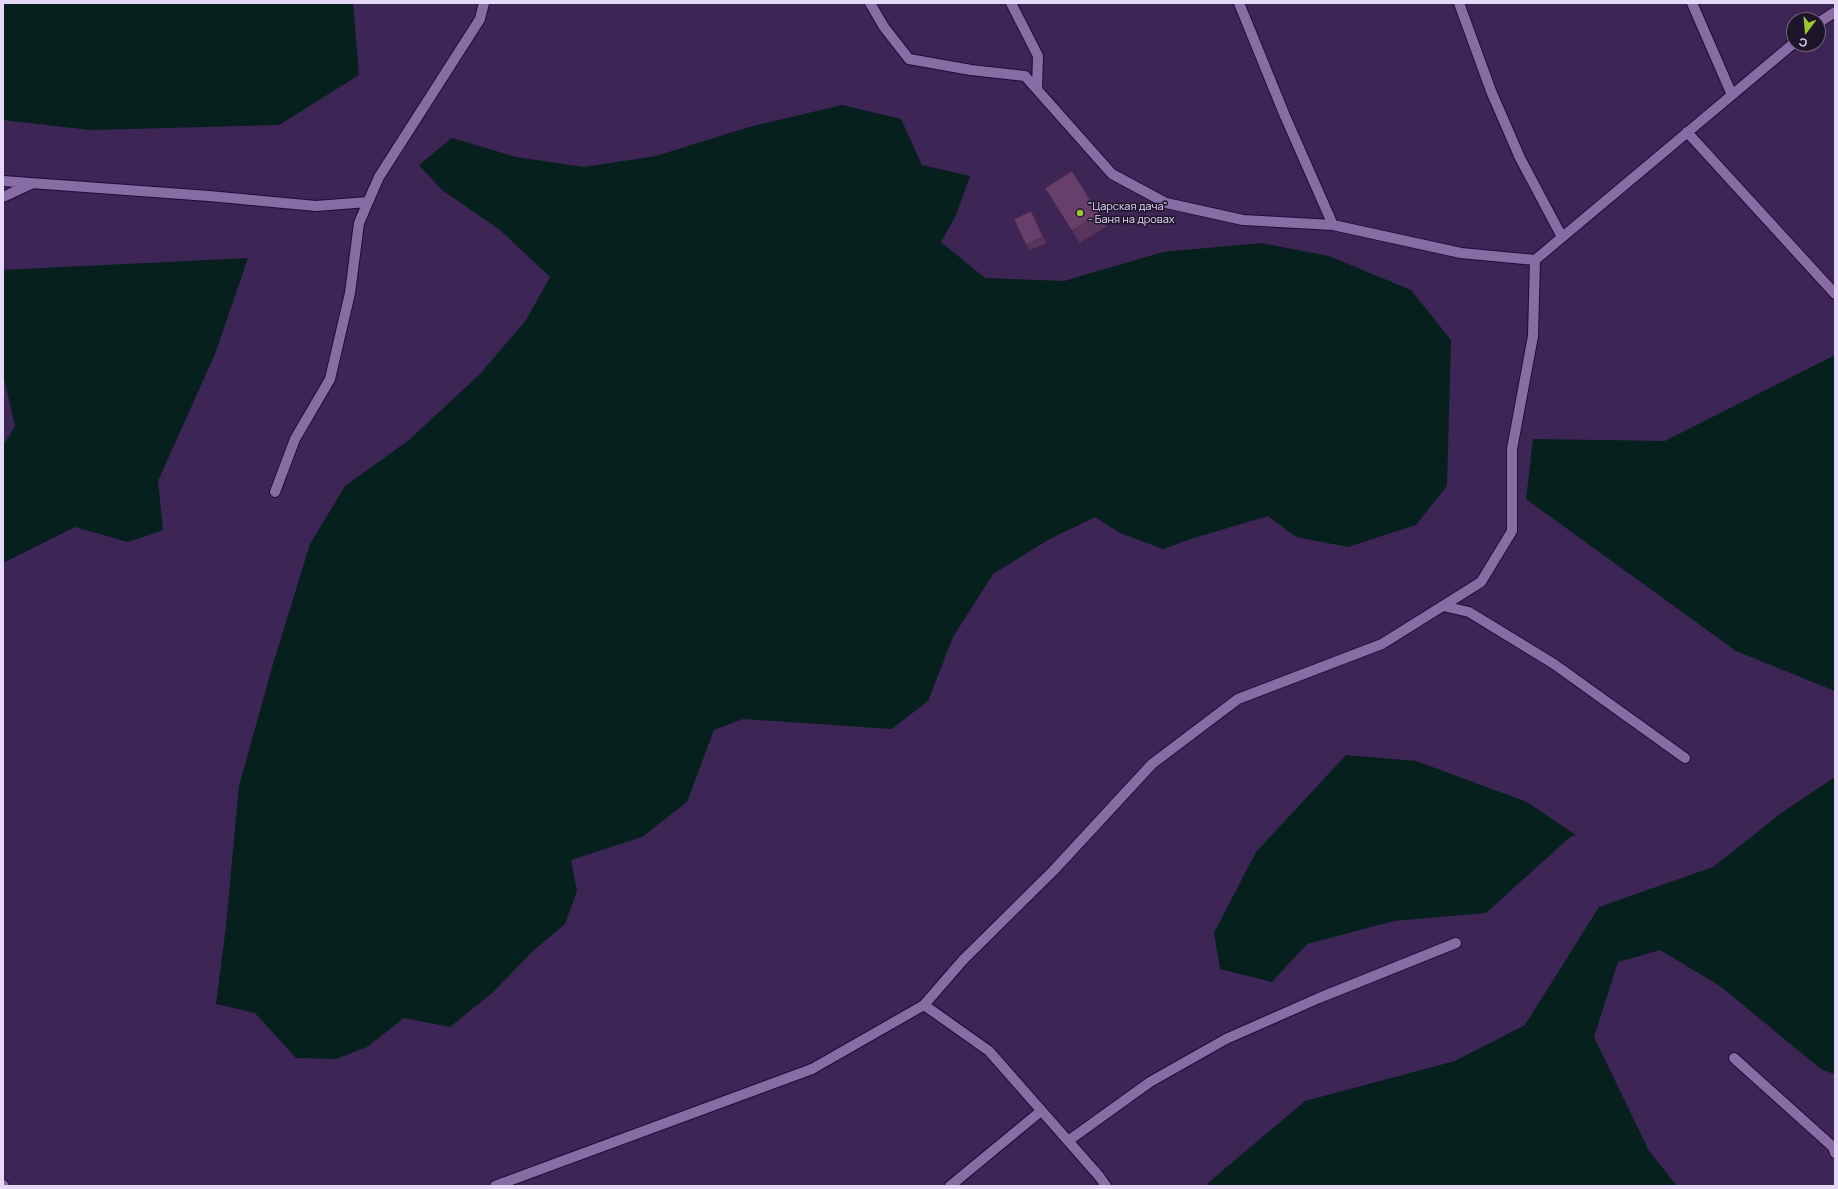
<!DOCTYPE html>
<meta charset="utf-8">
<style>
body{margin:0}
#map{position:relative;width:1838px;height:1189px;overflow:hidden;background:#3d2556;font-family:Manrope,sans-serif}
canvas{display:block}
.frame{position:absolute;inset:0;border:4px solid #e6d8f7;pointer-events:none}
.north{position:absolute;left:1786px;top:12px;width:40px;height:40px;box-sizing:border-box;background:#1f152b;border:1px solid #6f637d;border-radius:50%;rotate:196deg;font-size:11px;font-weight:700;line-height:16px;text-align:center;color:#e6d8f7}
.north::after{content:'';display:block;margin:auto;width:14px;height:18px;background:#9dca31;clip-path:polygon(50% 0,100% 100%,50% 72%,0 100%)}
</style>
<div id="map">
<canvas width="1838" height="1189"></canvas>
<div class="frame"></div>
<div class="north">С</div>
</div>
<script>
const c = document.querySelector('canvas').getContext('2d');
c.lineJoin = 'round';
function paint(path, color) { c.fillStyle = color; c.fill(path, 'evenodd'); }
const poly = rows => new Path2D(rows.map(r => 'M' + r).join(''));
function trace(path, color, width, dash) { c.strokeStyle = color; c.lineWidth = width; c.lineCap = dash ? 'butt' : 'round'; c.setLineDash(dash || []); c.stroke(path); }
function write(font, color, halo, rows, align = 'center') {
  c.font = font + ' Manrope,sans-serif'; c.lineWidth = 3; c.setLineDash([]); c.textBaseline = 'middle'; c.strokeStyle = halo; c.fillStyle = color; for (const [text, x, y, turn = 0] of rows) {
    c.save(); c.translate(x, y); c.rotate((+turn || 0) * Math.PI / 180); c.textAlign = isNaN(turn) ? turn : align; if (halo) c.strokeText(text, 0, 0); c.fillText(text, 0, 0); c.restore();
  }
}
paint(poly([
 [3,3,353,3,359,75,279,125,91,130,3,120],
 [842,105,901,119,922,165,970,176,956,215,941,242,985,278,1064,281,1163,252,1261,243,1329,256,1411,290,1451,340,1447,486,1416,525,1348,547,1296,537,1268,516,1194,538,1163,549,1120,533,1095,517,1048,540,993,574,953,637,928,701,892,729,743,719,714,730,687,802,642,837,571,860,577,891,565,924,534,950,492,993,450,1027,404,1018,367,1047,336,1059,296,1058,255,1013,216,1004,226,926,239,786,273,664,310,544,345,486,409,440,480,374,526,320,550,277,500,230,442,190,419,165,452,138,516,157,584,167,656,156,749,127],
 [248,258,215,354,158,481,163,530,128,542,75,527,3,563,3,446,15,426,3,374,3,270],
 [1835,355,1835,691,1736,651,1526,499,1533,439,1665,441],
 [1346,755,1416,761,1527,802,1576,835,1570,837,1486,913,1394,921,1307,944,1272,982,1220,969,1214,933,1256,852],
 [1835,777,1835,1074,1822,1070,1720,986,1660,950,1618,962,1594,1037,1649,1151,1677,1186,1210,1186,1208,1183,1305,1101,1455,1061,1525,1025,1599,907,1713,867,1784,811]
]), '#05201d');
const service = poly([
 [870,3,884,27,909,59,971,70,1025,76,1112,174,1166,203,1243,220,1333,225,1461,253,1535,260],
 [1011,3,1038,56,1037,89],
 [1239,3,1285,116,1333,225],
 [1459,3,1491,91,1520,158,1562,237],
 [1692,3,1732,95],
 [1818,23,1835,12],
 [1687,132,1835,294],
 [3,181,209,196,316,206,368,202],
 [3,197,31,184],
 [275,492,295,439,330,379,350,293,359,223,368,202,379,177,480,19,484,3],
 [1443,606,1469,612,1554,664,1685,758],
 [924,1005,989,1051,1099,1176,1106,1186],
 [1734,1058,1833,1147,1835,1153],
 [1068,1141,1150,1082,1226,1039,1319,998,1456,943],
 [3,1185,4,1186],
 [495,1186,812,1069,924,1005,963,960,1054,870,1152,764,1238,699,1382,644,1481,582,1512,531,1512,449,1533,336,1535,260,1794,43],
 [950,1186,1041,1111]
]);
trace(service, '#240a3a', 12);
trace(service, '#876da4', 10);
paint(poly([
 [1080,183,1107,226,1080,243,1072,231],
 [1031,211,1035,217,1047,243,1030,250,1026,245]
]), '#59355b');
paint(poly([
 [1072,171,1080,183,1107,226,1099,214],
 [1031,211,1035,217,1047,243,1043,237]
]), '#492b4a');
const building = poly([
 [1072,171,1099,214,1072,231,1045,188,1072,171],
 [1031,211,1043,237,1026,245,1014,219,1031,211]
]);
paint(building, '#683e6a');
trace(building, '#492b4a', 1);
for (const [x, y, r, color] of [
 [1080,213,4,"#9dca31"]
]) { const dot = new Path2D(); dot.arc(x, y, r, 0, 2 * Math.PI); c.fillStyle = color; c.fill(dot); trace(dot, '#1f152b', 1.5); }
write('11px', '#e6d8f7', '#1f152b', [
 ["\"Царская дача\"",1088,207],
 ["- Баня на дровах",1088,220]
], 'left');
</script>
